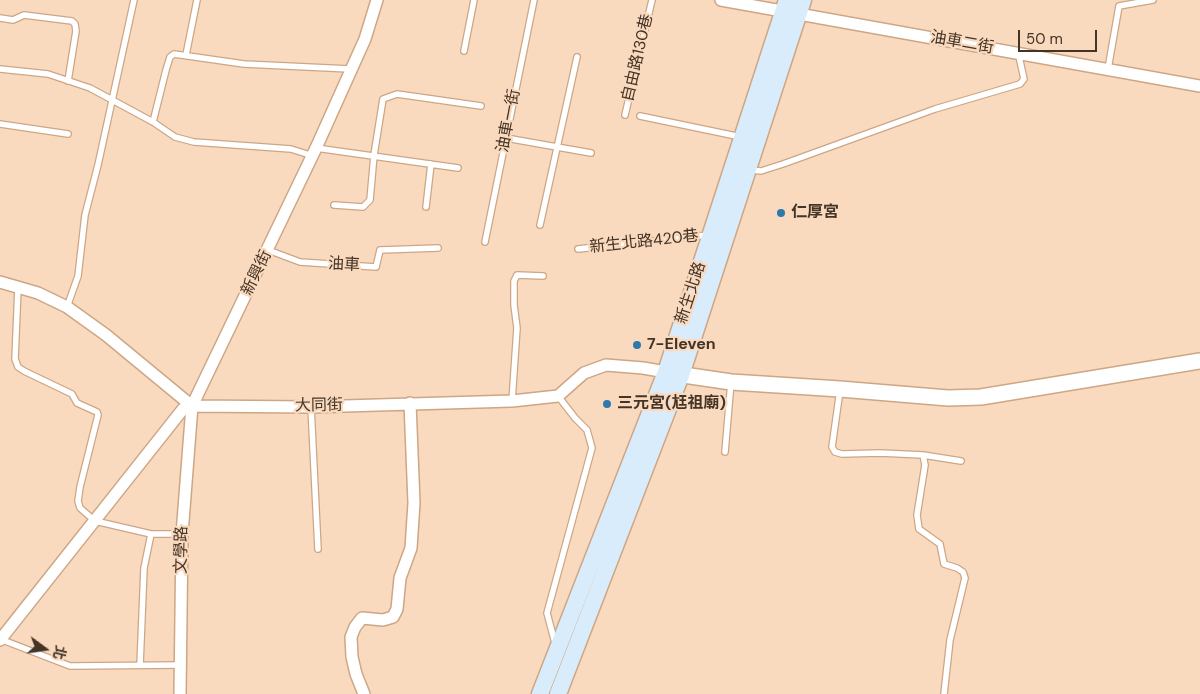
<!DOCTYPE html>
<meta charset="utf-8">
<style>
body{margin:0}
#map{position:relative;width:1200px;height:694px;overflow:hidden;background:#fadabe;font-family:"DM Sans","Noto Sans TC",sans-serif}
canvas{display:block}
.north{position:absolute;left:20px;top:624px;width:50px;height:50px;-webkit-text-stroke:4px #fadabe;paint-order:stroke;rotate:104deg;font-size:14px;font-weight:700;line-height:20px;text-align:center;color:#443426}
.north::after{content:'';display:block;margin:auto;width:18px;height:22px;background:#443426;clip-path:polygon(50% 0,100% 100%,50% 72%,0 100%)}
.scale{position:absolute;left:1018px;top:30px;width:79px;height:22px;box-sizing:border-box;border:2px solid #443426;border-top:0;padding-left:6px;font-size:15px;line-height:18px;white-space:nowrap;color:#443426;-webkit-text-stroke:4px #fadabe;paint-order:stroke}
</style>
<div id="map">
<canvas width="1200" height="694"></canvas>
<div class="north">北</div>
<div class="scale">50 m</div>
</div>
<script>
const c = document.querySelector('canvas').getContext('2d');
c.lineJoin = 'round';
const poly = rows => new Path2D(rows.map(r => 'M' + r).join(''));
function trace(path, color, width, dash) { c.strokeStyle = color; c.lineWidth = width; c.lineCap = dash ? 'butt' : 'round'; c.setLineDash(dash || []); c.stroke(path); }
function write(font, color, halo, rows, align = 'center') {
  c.font = font + ' "DM Sans","Noto Sans TC",sans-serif'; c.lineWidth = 4.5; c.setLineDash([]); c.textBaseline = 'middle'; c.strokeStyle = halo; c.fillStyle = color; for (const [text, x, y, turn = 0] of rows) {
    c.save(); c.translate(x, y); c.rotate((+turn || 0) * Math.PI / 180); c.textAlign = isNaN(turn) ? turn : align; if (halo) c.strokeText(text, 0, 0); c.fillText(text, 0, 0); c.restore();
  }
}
const service = poly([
 [0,18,13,20,24,15,72,21,75,24,76,31,68,81],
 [464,51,474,0],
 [186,55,197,0],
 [0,69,48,74,90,88,153,122,175,137,194,142,291,149,313,156],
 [1108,69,1119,6,1153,0],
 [625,115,652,0],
 [640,116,741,137],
 [153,122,166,70,170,57,174,54,244,64,350,69],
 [0,124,68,134],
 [506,138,591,153],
 [316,148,458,168],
 [751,170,761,171,783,164,935,109,1020,84,1024,79,1018,52],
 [334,205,363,207,370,200,374,155,383,99,397,94,481,106],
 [426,207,431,164],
 [540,225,577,57],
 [485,242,534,0],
 [578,249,708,235],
 [268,250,300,262,376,267,380,250,438,248],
 [18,288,15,359,18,367,24,371,72,394,77,403,97,412,98,415,80,487,78,501,80,508,95,521,151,534,182,534],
 [67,307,78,276,85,215,98,165,134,0],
 [840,390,832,447,835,452,842,454,880,453,923,455,961,461],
 [512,401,517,328,514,305,514,281,517,275,543,276],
 [311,407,318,549],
 [725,452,731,382],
 [923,455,925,465,917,515,919,529,940,544,944,564,957,568,963,572,965,578,950,640,944,694],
 [0,639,70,666,182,665],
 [555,643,547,613,592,448,587,430,575,418,558,396],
 [140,665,144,568,151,534]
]);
const minor = poly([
 [721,0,1200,86],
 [0,282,38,293,67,307,106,335,192,406,311,407,512,401,558,396,584,373,606,365,643,368,666,372],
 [0,640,183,409,192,406,316,148,365,39,377,0],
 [180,694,182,534,192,406],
 [364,694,356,674,352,657,351,637,355,627,362,618,383,620,393,617,397,609,400,578,411,548,414,503,410,403]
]);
const tertiary = poly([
 [670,373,731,382,840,389,948,398,981,397,1200,361]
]);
const secondary = poly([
 [540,694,666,372,787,0],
 [558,694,681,375,803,0]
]);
trace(service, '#cda685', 8);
trace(minor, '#cda685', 14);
trace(tertiary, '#cda685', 18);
trace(secondary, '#cda685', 19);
trace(service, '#fff', 5.5);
trace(minor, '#fff', 11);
trace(tertiary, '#fff', 15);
trace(secondary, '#d8ecfb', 16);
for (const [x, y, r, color] of [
 [781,213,5,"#2d79ab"],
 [637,345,5,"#2d79ab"],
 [607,404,5,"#2d79ab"]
]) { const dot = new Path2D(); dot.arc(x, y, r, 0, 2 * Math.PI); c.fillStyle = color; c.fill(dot); trace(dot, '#fadabe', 2); }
write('16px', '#443426', '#fadabe', [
 ["油車二街",962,43,10],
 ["自由路130巷",638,58,-77],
 ["油車一街",509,121,-79],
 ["新生北路420巷",644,242,-6],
 ["油車",344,265,3],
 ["新興街",257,273,-64],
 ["新生北路",691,293,-72],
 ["大同街",319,406,-1],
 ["文學路",182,550,-89]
]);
write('bold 16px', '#443426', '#fadabe', [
 ["仁厚宮",791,213],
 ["7-Eleven",647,345],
 ["三元宮(尪祖廟)",617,404]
], 'left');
</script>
